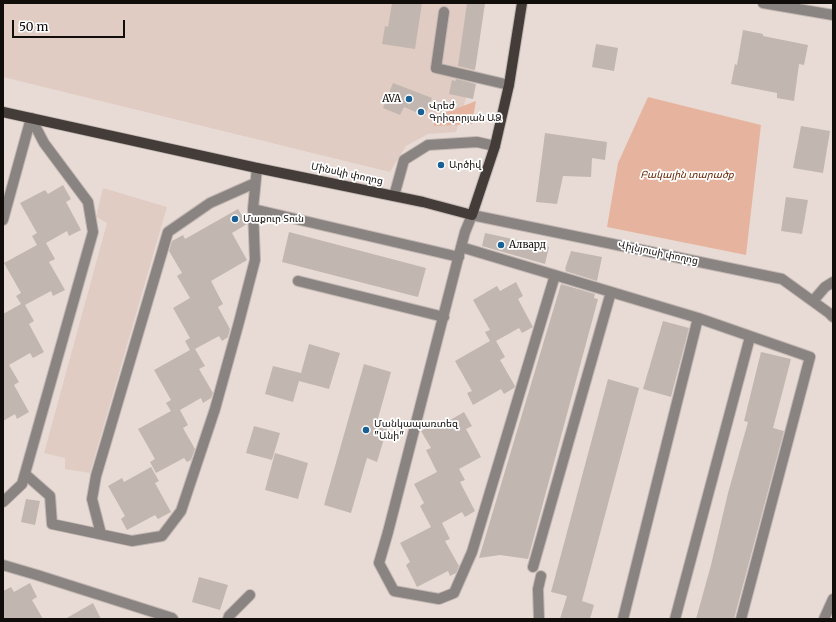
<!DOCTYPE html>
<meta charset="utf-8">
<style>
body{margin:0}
#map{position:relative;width:836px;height:622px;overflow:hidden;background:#e8dbd5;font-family:Merriweather,serif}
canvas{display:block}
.frame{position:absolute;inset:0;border:4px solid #110d0b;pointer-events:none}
.scale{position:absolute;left:12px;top:20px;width:113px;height:18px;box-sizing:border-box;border:2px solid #110d0b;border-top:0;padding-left:5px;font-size:12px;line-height:14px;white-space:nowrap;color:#110d0b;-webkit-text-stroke:3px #fff;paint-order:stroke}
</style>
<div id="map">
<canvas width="836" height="622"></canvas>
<div class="frame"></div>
<div class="scale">50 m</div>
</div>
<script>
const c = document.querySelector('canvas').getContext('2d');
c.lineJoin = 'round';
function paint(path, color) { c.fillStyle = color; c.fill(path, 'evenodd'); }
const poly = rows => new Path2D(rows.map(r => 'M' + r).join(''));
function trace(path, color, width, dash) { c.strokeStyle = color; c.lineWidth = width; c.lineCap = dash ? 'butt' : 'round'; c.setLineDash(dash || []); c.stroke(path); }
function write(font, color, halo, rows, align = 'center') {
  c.font = font + ' Merriweather,"Noto Sans Armenian",serif'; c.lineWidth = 3.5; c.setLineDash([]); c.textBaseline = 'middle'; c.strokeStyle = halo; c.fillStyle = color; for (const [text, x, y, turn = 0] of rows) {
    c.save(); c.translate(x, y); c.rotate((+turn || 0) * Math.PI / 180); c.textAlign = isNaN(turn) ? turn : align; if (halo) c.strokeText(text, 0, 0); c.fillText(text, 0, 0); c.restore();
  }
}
paint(poly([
 [3,3,485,3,476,64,456,132,428,134,406,146,390,172,3,77],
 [103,188,167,207,90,473,65,469,65,458,44,453,107,223,96,217]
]), '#e0ccc3');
paint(poly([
 [648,97,761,125,746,255,607,227,618,163],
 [476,101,472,124,434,126,434,117]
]), '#e6b49e');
paint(poly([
 [392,3,422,3,415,49,382,44,385,26,388,27],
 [467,3,485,3,475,70,458,66],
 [743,30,763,34,763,36,808,45,804,65,799,64,794,101,777,98,777,93,731,84,735,64,737,65],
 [596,44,618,48,614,71,592,67],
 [456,79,476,84,473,99,449,94,452,80,456,81],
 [393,83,432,98,425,116,404,107,400,115,383,108],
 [801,126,830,131,823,173,793,168],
 [545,133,607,142,605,160,592,158,591,177,563,176,557,204,536,202],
 [63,185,71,199,66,202,81,230,69,236,67,231,46,243,55,259,49,262,65,290,53,296,51,291,25,305,34,321,29,324,44,352,33,358,30,353,9,365,19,382,14,385,29,412,17,419,15,414,3,421,3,314,21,304,16,296,21,293,4,263,37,245,32,236,37,233,20,203,45,190,48,194],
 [786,197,808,200,802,234,781,231],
 [238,209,247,224,232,233,247,260,211,281,223,304,218,307,230,329,228,337,222,341,219,336,195,349,205,366,199,369,213,393,211,398,203,403,201,398,180,410,188,425,183,428,195,449,191,460,187,462,184,458,156,473,150,462,155,459,138,429,171,411,166,403,171,400,154,370,190,350,185,341,190,338,173,308,190,298,177,276,182,273,169,251,172,241,183,235,185,239],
 [289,232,426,268,418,297,282,262],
 [485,233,549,247,545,264,482,246],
 [571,251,602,257,597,281,565,271,566,269,565,269],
 [516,282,523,296,518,299,533,327,522,333,519,328,496,341,505,357,500,360,515,386,514,388,504,394,501,389,473,405,467,393,472,391,455,361,490,341,485,332,490,330,473,300,497,286,500,291],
 [561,284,595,294,594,298,598,299,528,559,500,555,479,558],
 [663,321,689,328,671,397,643,389],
 [309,344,340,353,329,389,299,381,293,402,265,394,273,366,301,373],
 [761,352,791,359,773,428,784,431,734,619,696,619,711,565,728,493,748,422,744,421],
 [364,364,391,372,377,422,388,425,377,462,367,458,351,513,324,505],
 [608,379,639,388,582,601,594,605,590,619,560,619,567,596,551,592],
 [464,412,472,426,466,429,481,457,459,469,465,480,460,482,475,511,465,517,462,512,442,523,450,539,445,541,459,566,456,573,450,576,448,571,417,587,406,565,410,562,400,543,431,527,420,506,424,503,414,484,437,472,426,450,431,448,421,431,438,422,440,426],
 [254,426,280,433,272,460,246,453],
 [275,453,308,463,298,499,265,490],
 [151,467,159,481,155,483,171,512,158,519,155,515,127,530,121,519,125,516,108,486,122,478,124,482],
 [26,499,40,501,35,525,21,522],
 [199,577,228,585,220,610,192,602],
 [30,583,37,597,32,600,43,619,3,619,3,591,11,587,14,592],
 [93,603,101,619,65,619]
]), '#c2b6b0');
const minor = poly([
 [763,3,833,15],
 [444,12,436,68,509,85],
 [394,196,404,160,428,145,477,142,495,146],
 [253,209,459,257],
 [3,220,31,118],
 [461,247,388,532,379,563,394,591,439,599,454,593,472,552,555,275],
 [298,281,444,317],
 [813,301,825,287,833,282],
 [25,474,50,496,52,524,132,541,162,536,181,511,215,409,239,322,255,260,253,209,257,168],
 [3,502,22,484,93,232,88,202,44,143,31,118],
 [101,534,92,499,96,476,168,232,210,203,255,183],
 [3,565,37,575,172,618,173,619],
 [533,567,611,292],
 [228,619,229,616,250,595],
 [539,619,538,589,541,576],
 [623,619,698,318],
 [675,619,750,337],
 [741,619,810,357,698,318,461,247,465,232,472,215,782,279,829,313,833,317],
 [824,619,833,599]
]);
const major = poly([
 [3,112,257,168,423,202,472,215,495,146,509,85,522,3]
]);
trace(minor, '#c1b6b1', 12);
trace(major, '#c1b6b1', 12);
trace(minor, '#898381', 10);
trace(major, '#443c38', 10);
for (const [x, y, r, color] of [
 [409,99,4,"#196195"],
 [421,112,4,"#196195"],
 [441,165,4,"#196195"],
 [235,219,4,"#196195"],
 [501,245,4,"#196195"],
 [366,430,4,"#196195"]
]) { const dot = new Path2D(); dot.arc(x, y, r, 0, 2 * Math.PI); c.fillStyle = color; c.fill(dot); trace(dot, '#fff', 1.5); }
write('10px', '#110d0b', '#fff', [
 ["AVA",401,99,"right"],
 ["Վրեժ",429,106],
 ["Գրիգորյան ԱՁ",429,118],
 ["Արծիվ",449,165],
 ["Մաքուր Տուն",243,219],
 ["Алвард",509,245],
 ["Մանկապառտեզ",374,424],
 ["\"Անի\"",374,436]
], 'left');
write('10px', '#110d0b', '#fff', [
 ["Մինսկի փողոց",347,174,12],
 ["Վիլնյուսի փողոց",658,253,12]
]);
write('italic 10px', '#632500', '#fff', [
 ["Բակային տարածք",687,175]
]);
</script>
